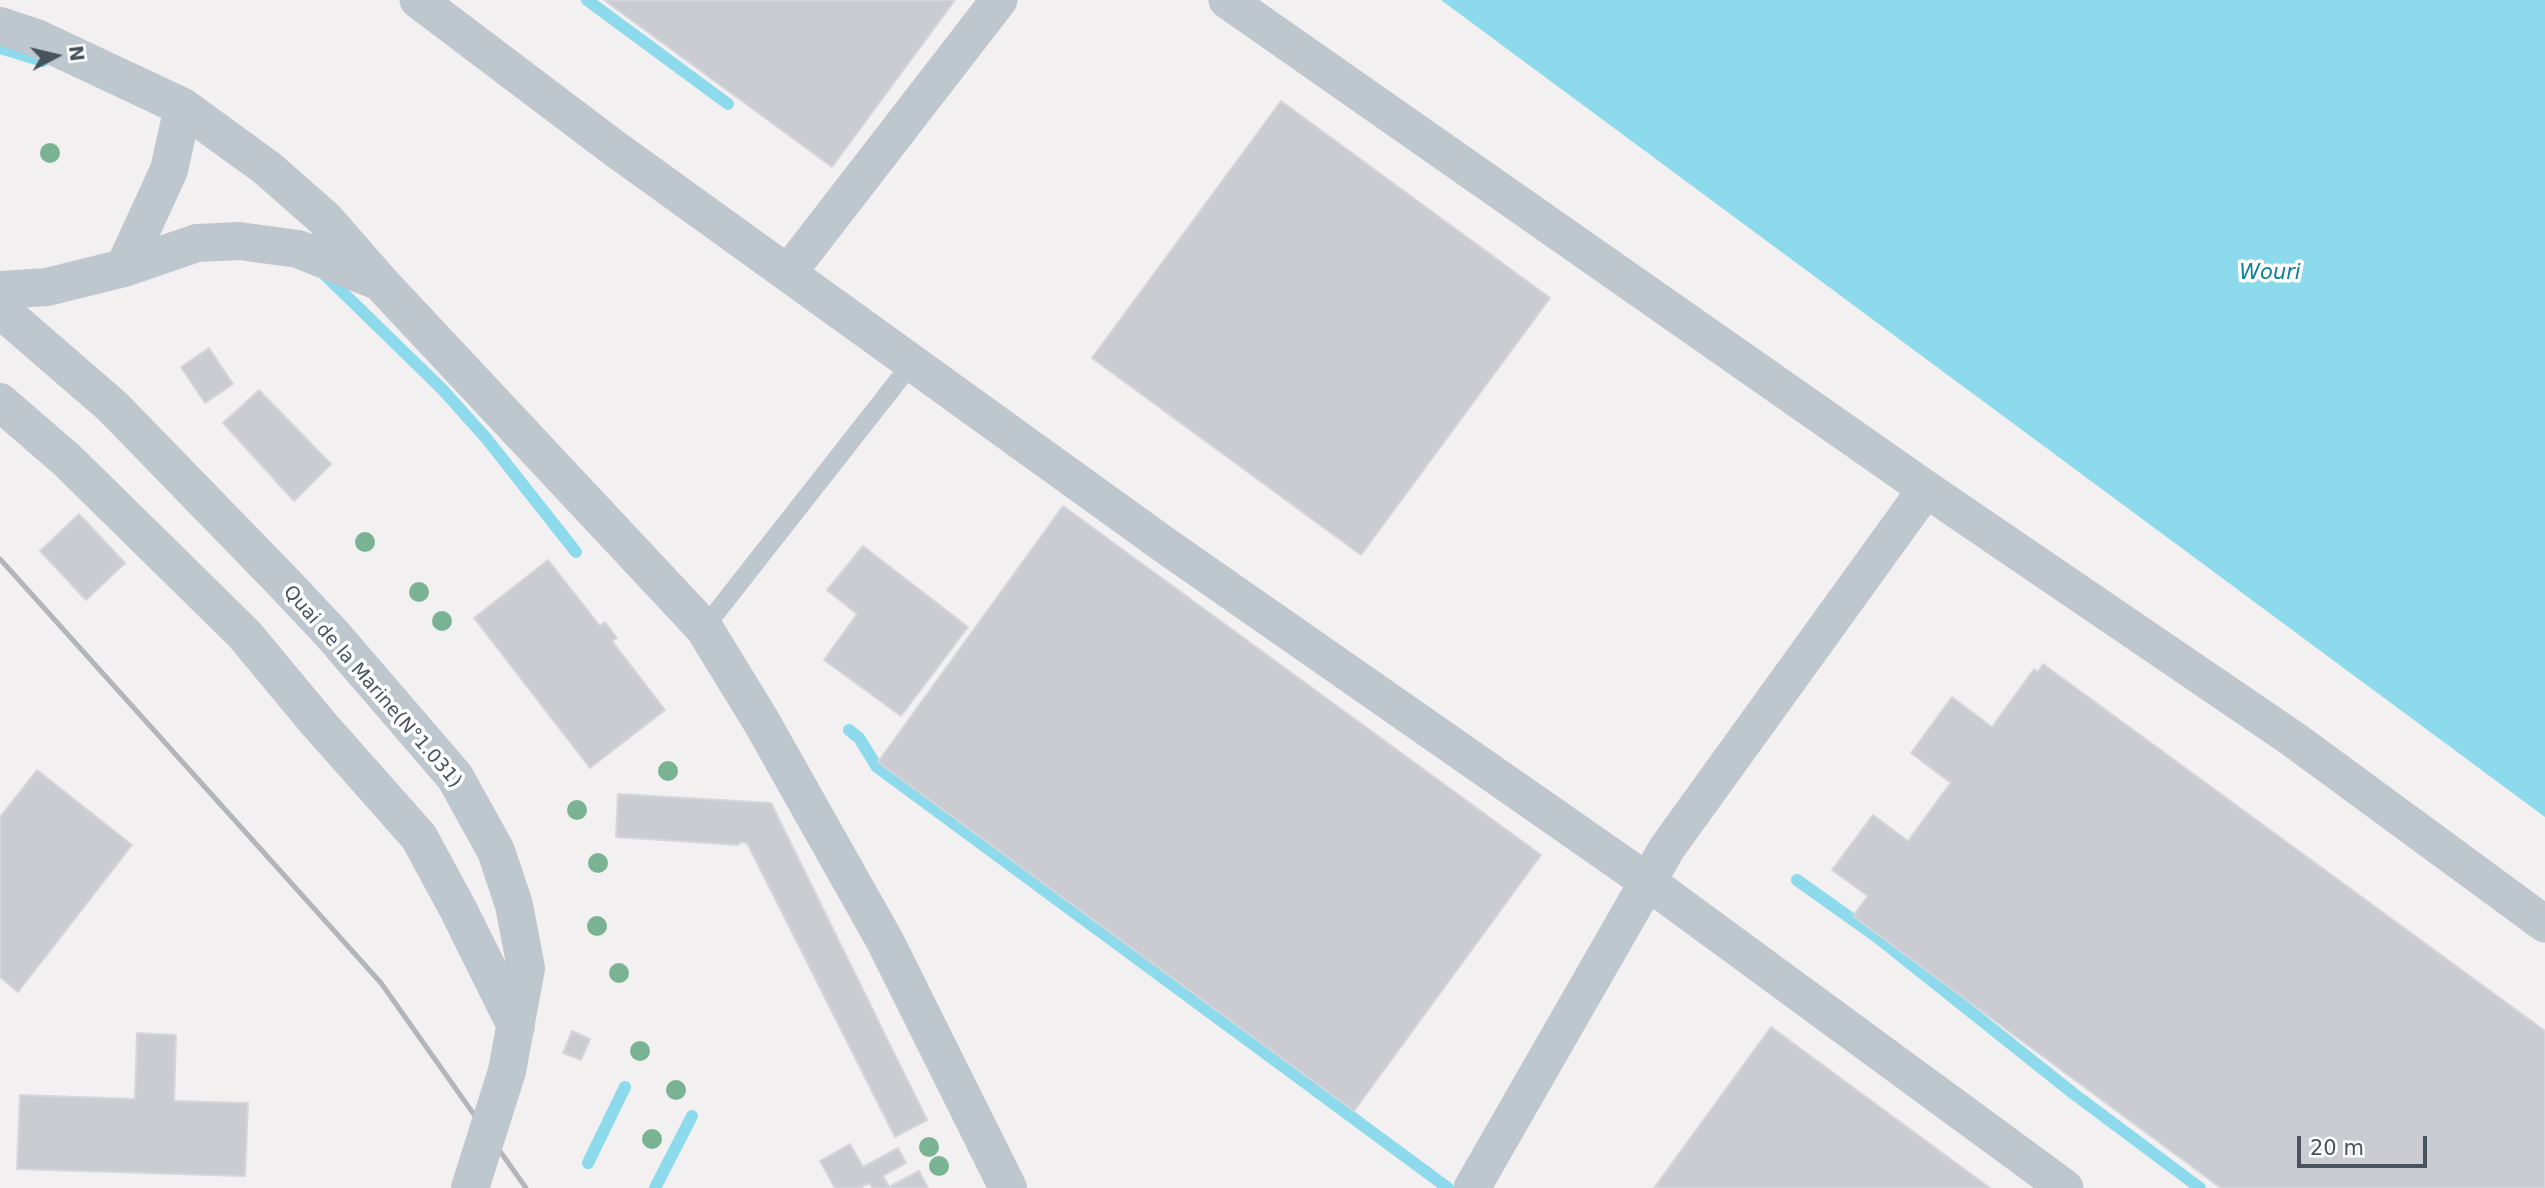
<!DOCTYPE html>
<meta charset="utf-8">
<style>
body{margin:0}
#map{position:relative;width:2545px;height:1188px;overflow:hidden;background:#f2f0f0;font-family:"DejaVu Sans",sans-serif}
canvas{display:block}
.north{position:absolute;left:21px;top:21px;width:70px;height:70px;-webkit-text-stroke:5px #fff;paint-order:stroke;rotate:83deg;font-size:19px;font-weight:700;line-height:28px;text-align:center;color:#48535d}
.north::after{content:'';display:block;margin:auto;width:24px;height:32px;background:#48535d;clip-path:polygon(50% 0,100% 100%,50% 72%,0 100%)}
.scale{position:absolute;left:2297px;top:1136px;width:130px;height:32px;box-sizing:border-box;border:4px solid #48535d;border-top:0;padding-left:9px;font-size:21px;line-height:24px;white-space:nowrap;color:#48535d;-webkit-text-stroke:5px #fff;paint-order:stroke}
</style>
<div id="map">
<canvas width="2545" height="1188"></canvas>
<div class="north">N</div>
<div class="scale">20 m</div>
</div>
<script>
const c = document.querySelector('canvas').getContext('2d');
c.lineJoin = 'round';
function paint(path, color) { c.fillStyle = color; c.fill(path, 'evenodd'); }
const poly = rows => new Path2D(rows.map(r => 'M' + r).join(''));
function trace(path, color, width, dash) { c.strokeStyle = color; c.lineWidth = width; c.lineCap = dash ? 'butt' : 'round'; c.setLineDash(dash || []); c.stroke(path); }
function write(font, color, halo, rows, align = 'center') {
  c.font = font + ' "DejaVu Sans",sans-serif'; c.lineWidth = 7; c.setLineDash([]); c.textBaseline = 'middle'; c.strokeStyle = halo; c.fillStyle = color; for (const [text, x, y, turn = 0] of rows) {
    c.save(); c.translate(x, y); c.rotate((+turn || 0) * Math.PI / 180); c.textAlign = isNaN(turn) ? turn : align; if (halo) c.strokeText(text, 0, 0); c.fillText(text, 0, 0); c.restore();
  }
}
paint(poly([
 [1441,0,2545,0,2545,817]
]), '#8cdaec');
trace(poly([
 [587,0,728,104],
 [0,48,43,61],
 [324,274,442,389,486,438,576,552],
 [849,730,859,738,877,767,1448,1188],
 [1797,880,1877,937,2074,1094,2200,1188],
 [588,1163,625,1087],
 [655,1188,692,1116]
]), '#8cdaec', 12);
const building = poly([
 [604,0,955,0,832,167,604,0],
 [1281,101,1550,298,1361,555,1092,358,1281,101],
 [209,348,233,384,205,403,181,367,209,348],
 [259,390,331,464,294,501,223,423,259,390],
 [1063,506,1541,855,1354,1111,878,762,1063,506],
 [79,514,125,563,86,600,40,551,79,514],
 [863,546,968,627,901,716,824,660,857,614,827,590,863,546],
 [548,560,600,626,605,622,617,638,612,641,665,710,590,768,474,618,548,560],
 [2043,664,2545,1031,2545,1188,2221,1188,1853,916,1868,896,1832,870,1873,815,1908,841,1946,789,1951,783,1911,753,1952,697,1992,727,2034,669,2038,672,2043,664],
 [37,770,132,845,18,992,0,977,0,817,37,770],
 [618,794,771,803,927,1120,895,1137,747,843,741,842,738,845,616,837,618,794],
 [1771,1027,1990,1188,1654,1188,1771,1027],
 [572,1031,590,1039,581,1060,563,1053,572,1031],
 [137,1033,176,1035,174,1101,248,1103,245,1176,17,1169,20,1095,135,1099,137,1033],
 [850,1144,863,1167,898,1148,906,1163,883,1176,889,1187,919,1171,928,1188,872,1188,870,1183,859,1188,835,1188,820,1161,850,1144]
]);
paint(building, '#caccd2');
trace(building, '#d4d6db', 2);
trace(poly([
 [704,628,912,363]
]), '#bec7ce', 19);
trace(poly([
 [418,0,614,148,1166,546,1648,882,2065,1188],
 [1227,0,1926,489,2293,739,2545,924],
 [788,273,999,0],
 [1472,1188,1667,848,1926,489]
]), '#bec7ce', 37);
trace(poly([
 [0,26,34,37,183,107,267,168,325,219,380,282,704,628,761,721,885,941,1008,1188],
 [124,268,169,170,183,107],
 [0,290,47,287,124,268,197,243,239,241,298,249,373,279],
 [0,309,113,407,285,584,332,634,455,777,496,851,514,905,526,968,507,1071],
 [0,402,68,461,244,634,318,723,419,837,459,911,516,1026]
]), '#bec7ce', 38);
trace(poly([
 [0,559,381,983,526,1188]
]), '#b2b5ba', 5);
trace(poly([
 [470,1188,507,1071]
]), '#bec7ce', 38);
c.fillStyle = '#7ab294';
for (const [x, y] of [
 [50,153],
 [365,542],
 [419,592],
 [442,621],
 [668,771],
 [577,810],
 [598,863],
 [597,926],
 [619,973],
 [640,1051],
 [676,1090],
 [652,1139],
 [929,1147],
 [939,1166]
]) { c.beginPath(); c.arc(x, y, 10, 0, 2 * Math.PI); c.fill(); }
write('19px', '#48535d', '#fff', [
 ["Quai de la Marine(N°1.031)",372,687,49]
]);
write('italic 21px', '#0d819c', '#fff', [
 ["Wouri",2270,274]
]);
</script>
